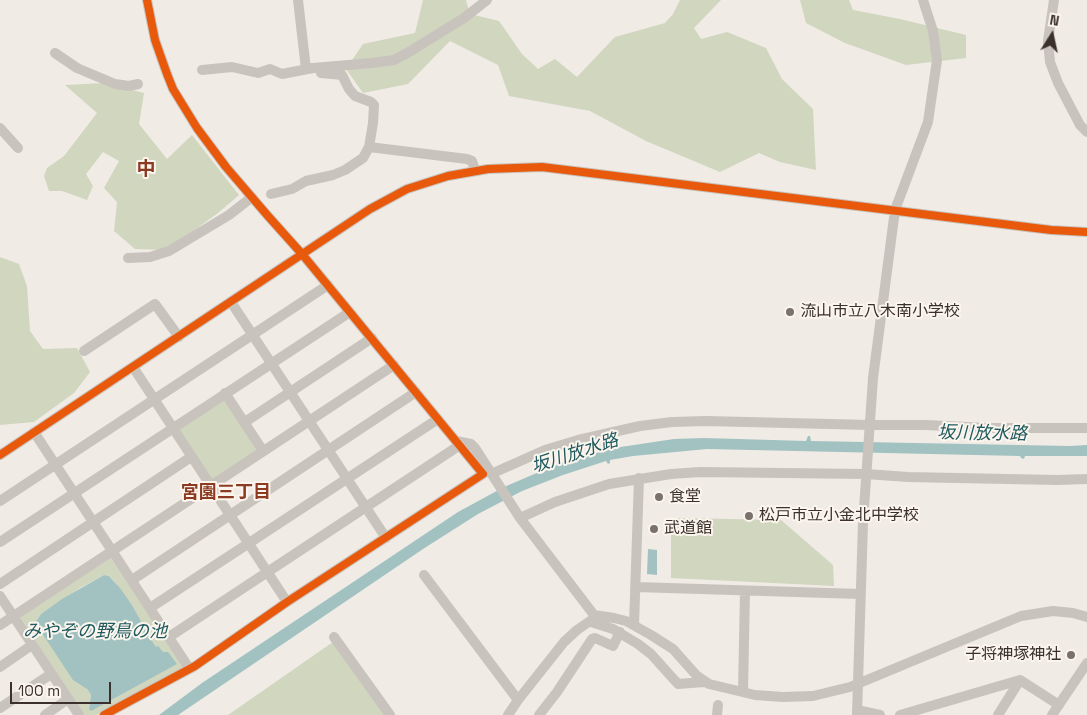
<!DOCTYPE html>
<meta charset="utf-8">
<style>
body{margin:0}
#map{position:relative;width:1087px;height:715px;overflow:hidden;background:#f0ebe5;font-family:"Space Grotesk",sans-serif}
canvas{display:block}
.north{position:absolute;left:1027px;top:10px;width:50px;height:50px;-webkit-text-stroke:4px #fbf5ee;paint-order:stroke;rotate:10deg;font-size:14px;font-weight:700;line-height:20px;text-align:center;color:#3b302b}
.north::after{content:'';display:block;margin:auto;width:18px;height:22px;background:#3b302b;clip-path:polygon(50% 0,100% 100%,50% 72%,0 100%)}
.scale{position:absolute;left:10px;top:682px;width:101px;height:22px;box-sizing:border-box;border:2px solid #3b302b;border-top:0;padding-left:6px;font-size:15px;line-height:18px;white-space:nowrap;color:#3b302b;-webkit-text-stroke:4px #fbf5ee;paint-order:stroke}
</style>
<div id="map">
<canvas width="1087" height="715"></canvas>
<div class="north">N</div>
<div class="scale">100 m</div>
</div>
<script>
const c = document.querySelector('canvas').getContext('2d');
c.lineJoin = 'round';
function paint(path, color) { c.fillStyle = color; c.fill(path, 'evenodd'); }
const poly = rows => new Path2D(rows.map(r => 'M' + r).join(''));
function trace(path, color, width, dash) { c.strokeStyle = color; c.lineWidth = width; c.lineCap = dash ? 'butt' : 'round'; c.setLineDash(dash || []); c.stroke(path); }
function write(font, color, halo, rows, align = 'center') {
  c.font = font + ' "Space Grotesk","Noto Sans JP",sans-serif'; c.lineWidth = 4; c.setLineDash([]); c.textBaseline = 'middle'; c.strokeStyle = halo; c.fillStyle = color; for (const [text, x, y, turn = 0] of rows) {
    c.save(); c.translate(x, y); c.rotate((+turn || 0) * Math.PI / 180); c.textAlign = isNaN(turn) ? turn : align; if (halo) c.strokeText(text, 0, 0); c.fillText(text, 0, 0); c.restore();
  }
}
paint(poly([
 [423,0,466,0,470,14,499,21,522,54,538,69,555,59,577,77,615,37,665,23,673,14,680,0,721,0,694,28,701,39,727,32,766,48,782,79,813,109,816,170,780,162,759,153,720,172,646,141,590,111,509,96,498,65,450,41,408,84,363,93,346,69,363,44,415,33],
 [800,0,849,0,853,10,900,19,966,35,966,58,906,65,845,43,806,23],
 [105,83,144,93,139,124,167,159,192,135,239,195,218,213,167,250,135,249,114,231,117,202,104,188,119,161,103,152,86,174,93,186,87,200,62,191,49,191,44,176,47,168,64,156,97,113,65,85],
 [0,257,19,264,27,286,30,331,43,349,77,348,90,372,74,393,34,422,0,425],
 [226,399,257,451,213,481,178,428],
 [679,518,781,520,833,565,834,586,671,578,671,527],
 [110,557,183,667,97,715,84,715,20,617],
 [104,575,109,576,114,581,132,605,141,621,140,623,156,647,163,652,89,709,91,695,37,619,41,614,80,588],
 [333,642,385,715,228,715]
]), '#d1d6bf');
paint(poly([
 [808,436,810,436,811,441,1070,446,1087,445,1087,456,1025,456,1024,459,1021,458,1020,456,707,449,633,456,610,460,610,463,608,464,606,461,563,475,522,491,478,514,423,549,178,715,159,715,202,683,458,512,504,487,532,475,564,462,614,448,674,439,704,438,806,441],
 [648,549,657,550,657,575,647,574],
 [104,575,109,576,120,588,132,605,141,621,140,623,156,647,158,646,163,652,168,652,177,664,91,711,89,709,91,695,87,689,73,680,36,624,36,621,41,614,62,599]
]), '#a1c2c1');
trace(poly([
 [298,0,306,69],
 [1054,0,1048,41,1050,62,1058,83,1080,125,1087,132],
 [55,53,77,68,115,84,129,86,138,84],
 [202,70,232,67,258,73,270,69,282,74,313,68,372,63,394,60,409,52,464,18,487,0],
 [0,128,18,148],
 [369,147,467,159,472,161,475,170],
 [271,194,292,189,306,181,333,175,345,170,363,158,369,147,373,123,374,105,371,102,355,96,349,89,342,75,321,73],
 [128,258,150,257,169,251,229,215,252,197],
 [231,302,386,538],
 [84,351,155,304,179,337],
 [133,367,287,602],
 [225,393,263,451],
 [245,422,372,338],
 [34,432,189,668],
 [456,441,471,444,475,448,520,518,594,615],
 [0,455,370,209,407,189,448,176,488,169,542,167,1051,230,1087,232],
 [491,474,545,450,578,440,640,426,672,422,706,421,870,425,926,425,988,428,1087,428],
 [0,501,328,285],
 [520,518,555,502,609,484,671,474,700,472,866,474,908,477,1057,480,1087,479],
 [0,542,350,312],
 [424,575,518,700],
 [132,580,416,392],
 [0,584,191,457],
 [636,587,860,594],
 [0,596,79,715],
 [150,608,438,419],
 [591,622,613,629,638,644,651,654,678,684,704,682],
 [0,625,394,365],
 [634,625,639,478],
 [169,637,460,445],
 [334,637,390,715],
 [0,667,32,645],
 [743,692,745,591],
 [0,708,51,674],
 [857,710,880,715],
 [45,715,68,699],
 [104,715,195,666,287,602,483,474,302,254,268,216,226,167,197,128,173,89,167,74,155,40,147,0],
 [508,715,518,700,564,642,577,630,593,619,594,615,614,618,626,621,651,635,673,649,697,676,709,684,755,695,783,697,813,696,850,687,1021,616,1053,611,1073,613,1087,617],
 [539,715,557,692,592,639,595,638,613,646,620,632],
 [717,715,718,705],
 [857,715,863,523,873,378,895,210,928,122,937,60,933,31,923,0],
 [900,715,1020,680,1059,705],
 [998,715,1020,680],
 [1052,715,1087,663]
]), '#c9c3be', 10);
trace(poly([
 [0,455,370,209,407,189,448,176,488,169,542,167,1051,230,1087,232],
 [104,715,195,666,287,602,483,474,302,254,268,216,226,167,197,128,173,89,167,74,155,40,147,0]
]), '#e8590c', 8);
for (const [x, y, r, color] of [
 [790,312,5,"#7a716c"],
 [659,497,5,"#7a716c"],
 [749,516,5,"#7a716c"],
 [654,529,5,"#7a716c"],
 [1071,655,5,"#7a716c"]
]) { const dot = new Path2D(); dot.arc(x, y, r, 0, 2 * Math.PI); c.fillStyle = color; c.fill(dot); trace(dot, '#fbf5ee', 2); }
write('16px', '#3b302b', '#fbf5ee', [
 ["流山市立八木南小学校",800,312],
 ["食堂",669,497],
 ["松戸市立小金北中学校",759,516],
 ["武道館",664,529],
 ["子将神塚神社",1061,655,"right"]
], 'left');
write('italic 18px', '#1f5a5e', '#fbf5ee', [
 ["坂川放水路",982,434,1],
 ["坂川放水路",575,454,-18],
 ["みやぞの野鳥の池",95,632]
]);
write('bold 18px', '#8c3b22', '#fbf5ee', [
 ["宮園三丁目",226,493]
]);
write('bold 19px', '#8c3b22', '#fbf5ee', [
 ["中",146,170]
]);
</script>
